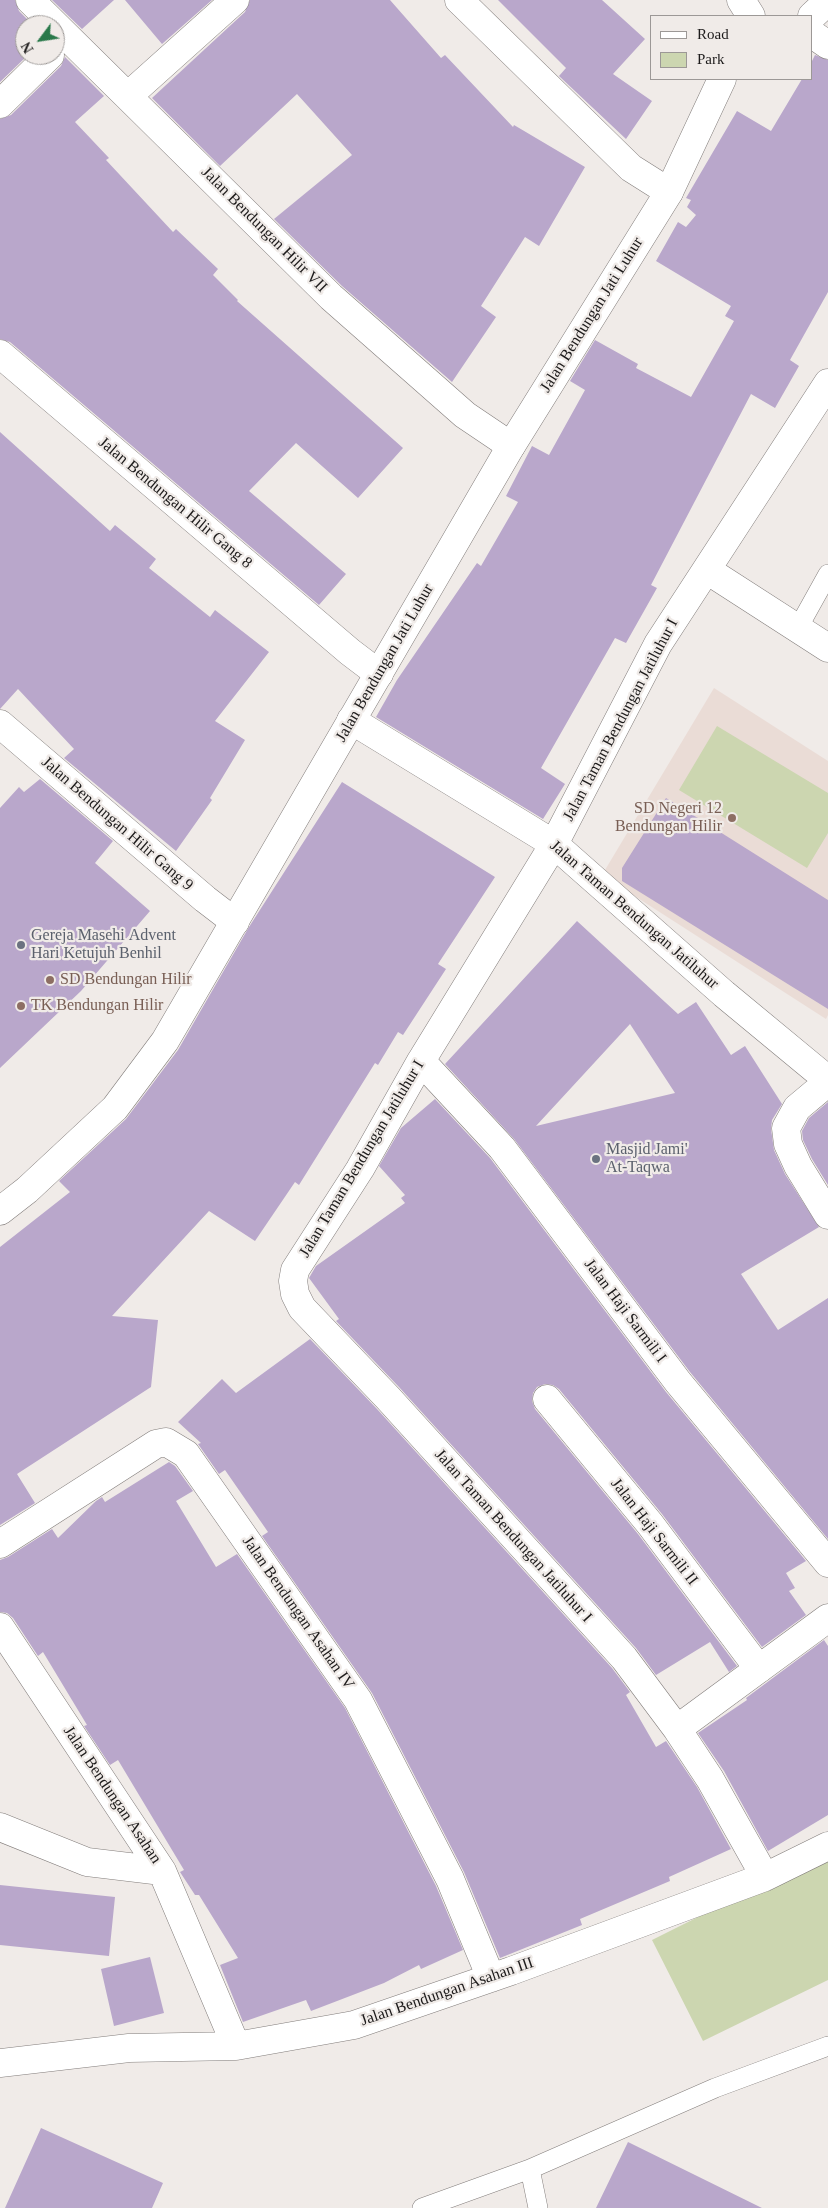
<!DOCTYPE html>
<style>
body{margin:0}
#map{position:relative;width:828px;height:2208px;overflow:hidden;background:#f0ebe8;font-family:Georgia,serif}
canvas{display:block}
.legend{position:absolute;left:650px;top:15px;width:162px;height:65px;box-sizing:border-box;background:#f0ebe8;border:1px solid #9c9896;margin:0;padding:6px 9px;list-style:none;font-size:15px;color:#1d1b1b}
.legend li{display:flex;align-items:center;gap:10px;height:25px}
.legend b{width:25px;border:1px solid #9c9896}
.north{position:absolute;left:15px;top:15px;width:50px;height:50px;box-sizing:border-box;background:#f0ebe8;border:1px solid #9c9896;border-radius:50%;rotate:239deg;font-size:14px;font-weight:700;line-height:20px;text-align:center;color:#1d1b1b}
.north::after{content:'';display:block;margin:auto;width:18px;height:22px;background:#29794a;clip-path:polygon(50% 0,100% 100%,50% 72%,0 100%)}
</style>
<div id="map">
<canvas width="828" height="2208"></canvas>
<ul class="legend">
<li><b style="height:6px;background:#fff"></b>Road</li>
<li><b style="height:14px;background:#ccd6b0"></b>Park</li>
</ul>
<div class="north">N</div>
</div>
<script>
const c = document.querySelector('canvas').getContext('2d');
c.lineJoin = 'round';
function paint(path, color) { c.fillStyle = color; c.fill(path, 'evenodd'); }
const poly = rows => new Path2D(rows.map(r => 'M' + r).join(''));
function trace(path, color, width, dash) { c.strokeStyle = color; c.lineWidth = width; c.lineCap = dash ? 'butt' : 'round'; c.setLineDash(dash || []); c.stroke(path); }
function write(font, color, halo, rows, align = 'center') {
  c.font = font + ' Georgia,serif'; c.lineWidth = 4.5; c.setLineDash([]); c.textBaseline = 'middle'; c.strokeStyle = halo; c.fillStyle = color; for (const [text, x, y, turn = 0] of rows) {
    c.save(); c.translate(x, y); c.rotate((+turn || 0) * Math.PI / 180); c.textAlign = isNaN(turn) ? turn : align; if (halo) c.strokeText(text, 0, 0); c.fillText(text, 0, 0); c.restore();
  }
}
paint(poly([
 [714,688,828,761,828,1015,826,1019,602,875]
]), '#eadcd6');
paint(poly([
 [717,726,828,793,828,833,807,868,679,790],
 [828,1852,828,1980,703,2041,652,1940]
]), '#ccd6b0');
paint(poly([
 [0,0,15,0,19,11,33,25,25,25,25,55,28,55,0,82],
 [52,0,114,0,82,29],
 [125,0,212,0,162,44],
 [250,0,390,0,441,58,445,55,513,127,514,125,585,167,539,246,525,237,481,306,496,317,452,382,342,286,274,219,352,155,297,94,220,166,152,98,245,12],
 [498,0,602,0,645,39,613,74,652,101,626,139,559,76,566,68],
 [815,55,828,60,828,292,790,360,799,366,775,408,751,394,651,585,657,588,626,643,615,638,541,768,565,784,543,819,376,717,397,680,477,563,481,566,518,502,506,496,532,446,549,455,585,390,570,381,595,340,638,364,636,368,691,397,734,321,725,316,731,306,656,261,678,222,686,227,696,215,687,207,691,200,686,198,737,111,771,131,802,79,812,79,812,61],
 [65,57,104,96,75,122,109,158,106,160,173,232,176,229,218,269,213,275,238,300,237,301,403,448,358,498,296,443,249,491,346,574,319,605,10,342,0,339,0,119,11,115,61,66],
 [0,432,110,531,115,525,156,559,149,568,210,617,215,610,269,652,215,721,245,740,210,798,212,800,176,851,64,758,74,749,18,689,0,709],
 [40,779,113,841,95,863,150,911,81,991,0,1068,0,808,19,787,24,792],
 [342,782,495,877,438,964,446,969,403,1035,398,1032,378,1065,375,1063,299,1185,295,1182,255,1241,209,1211,112,1316,158,1320,151,1387,17,1474,35,1503,0,1525,0,1247,70,1192,59,1181,126,1119,178,1050,249,927],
 [666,798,828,900,828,1009,622,881,622,868],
 [577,921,678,1014,696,1002,731,1055,745,1046,782,1104,772,1120,771,1129,774,1150,785,1174,819,1227,741,1274,778,1330,828,1298,828,1539,690,1372,514,1139,445,1064],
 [630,1024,675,1093,536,1126],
 [435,1099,490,1158,666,1392,806,1561,786,1573,795,1588,789,1591,806,1615,762,1647,662,1514,559,1389,553,1385,545,1384,537,1387,533,1393,532,1401,535,1409,638,1534,737,1666,729,1672,710,1642,656,1675,636,1648,399,1387,336,1321,339,1319,309,1278,316,1266,405,1203,401,1198,405,1195,379,1166,401,1128],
 [828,1102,828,1185,812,1159,803,1140,802,1131,809,1118],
 [310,1339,377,1409,612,1668,630,1692,626,1695,656,1747,666,1741,697,1787,731,1849,669,1877,670,1881,580,1919,582,1925,500,1958,464,1872,372,1693,262,1536,268,1532,225,1470,219,1474,198,1444,201,1443,178,1422,222,1379,236,1393],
 [169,1462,175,1466,193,1491,176,1501,216,1567,237,1554,345,1708,436,1886,463,1950,421,1969,419,1965,384,1983,311,2011,306,2000,243,2022,220,1965,238,1958,199,1895,195,1895,180,1872,184,1870,118,1760,110,1765,84,1726,87,1725,43,1652,38,1656,13,1618,7,1613,0,1612,0,1560,8,1557,52,1529,58,1538,96,1501,102,1497,105,1502],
 [824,1640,828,1646,828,1815,768,1851,724,1771,698,1733,747,1700,746,1698],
 [0,1885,115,1897,109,1956,0,1945],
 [150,1957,164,2013,114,2026,101,1969],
 [41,2128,163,2183,152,2208,5,2208],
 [628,2142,762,2208,596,2208]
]), '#b9a7cb');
const lane = poly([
 [798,628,828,574],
 [530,2169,538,2208],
 [422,2208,530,2169,715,2088,828,2046]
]);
const street = poly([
 [30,0,331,297,465,415,511,446],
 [459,0,631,168,669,192],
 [812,16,828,1],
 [812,34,828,45],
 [128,96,235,0],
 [0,104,50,55],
 [0,354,350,652,379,674],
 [707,570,828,648],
 [351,720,554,844,724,994,828,1080],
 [0,724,205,899,235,922],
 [421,1061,502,1148,678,1382,828,1563],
 [828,1082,797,1108,786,1128,788,1144,798,1166,828,1215],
 [547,1399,650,1524,759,1669],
 [0,1544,156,1444,166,1442,186,1454,358,1700,450,1879,491,1978],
 [0,1627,162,1871,236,2046],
 [677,1729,828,1618],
 [0,1827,87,1862,162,1871],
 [765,1877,710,1779,677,1729,624,1658,388,1398,302,1308,295,1294,293,1281,295,1270,360,1169,421,1061,554,844,658,644,828,383],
 [0,2063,129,2048,236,2046,354,2025,511,1971,765,1877,828,1846]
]);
const secondary = poly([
 [741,0,751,16],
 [0,1211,27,1190,115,1108,165,1041,511,446,669,192,722,79]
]);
trace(lane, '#827d7b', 20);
trace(street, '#827d7b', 29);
trace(secondary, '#827d7b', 29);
trace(lane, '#fff', 19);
trace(street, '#fff', 28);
trace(secondary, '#fff', 28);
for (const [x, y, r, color] of [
 [732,818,5,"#8d6e63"],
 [21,945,5,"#6b7280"],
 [50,980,5,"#8d6e63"],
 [21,1006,5,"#8d6e63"],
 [596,1159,5,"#6b7280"]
]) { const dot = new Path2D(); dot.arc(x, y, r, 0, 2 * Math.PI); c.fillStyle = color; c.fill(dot); trace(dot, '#f0ebe8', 2); }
write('16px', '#1d1b1b', '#f0ebe8', [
 ["Jalan Bendungan Hilir VII",264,230,45],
 ["Jalan Bendungan Jati Luhur",592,315,-58],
 ["Jalan Bendungan Hilir Gang 8",175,503,40],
 ["Jalan Bendungan Jati Luhur",385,663,-60],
 ["Jalan Taman Bendungan Jatiluhur I",621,720,-62],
 ["Jalan Bendungan Hilir Gang 9",117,824,41],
 ["Jalan Taman Bendungan Jatiluhur",634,915,41],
 ["Jalan Taman Bendungan Jatiluhur I",362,1159,-59],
 ["Jalan Haji Sarmili I",625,1311,53],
 ["Jalan Haji Sarmili II",654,1532,52],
 ["Jalan Taman Bendungan Jatiluhur I",513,1536,48],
 ["Jalan Bendungan Asahan IV",298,1613,55],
 ["Jalan Bendungan Asahan",112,1795,56],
 ["Jalan Bendungan Asahan III",447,1992,-19]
]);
write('16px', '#785e54', '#f0ebe8', [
 ["SD Negeri 12",722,809,"right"],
 ["Bendungan Hilir",722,827,"right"],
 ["SD Bendungan Hilir",60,980],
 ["TK Bendungan Hilir",31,1006]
], 'left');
write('16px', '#5b616d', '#f0ebe8', [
 ["Gereja Masehi Advent",31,936],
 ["Hari Ketujuh Benhil",31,954],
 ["Masjid Jami'",606,1150],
 ["At-Taqwa",606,1168]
], 'left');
</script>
